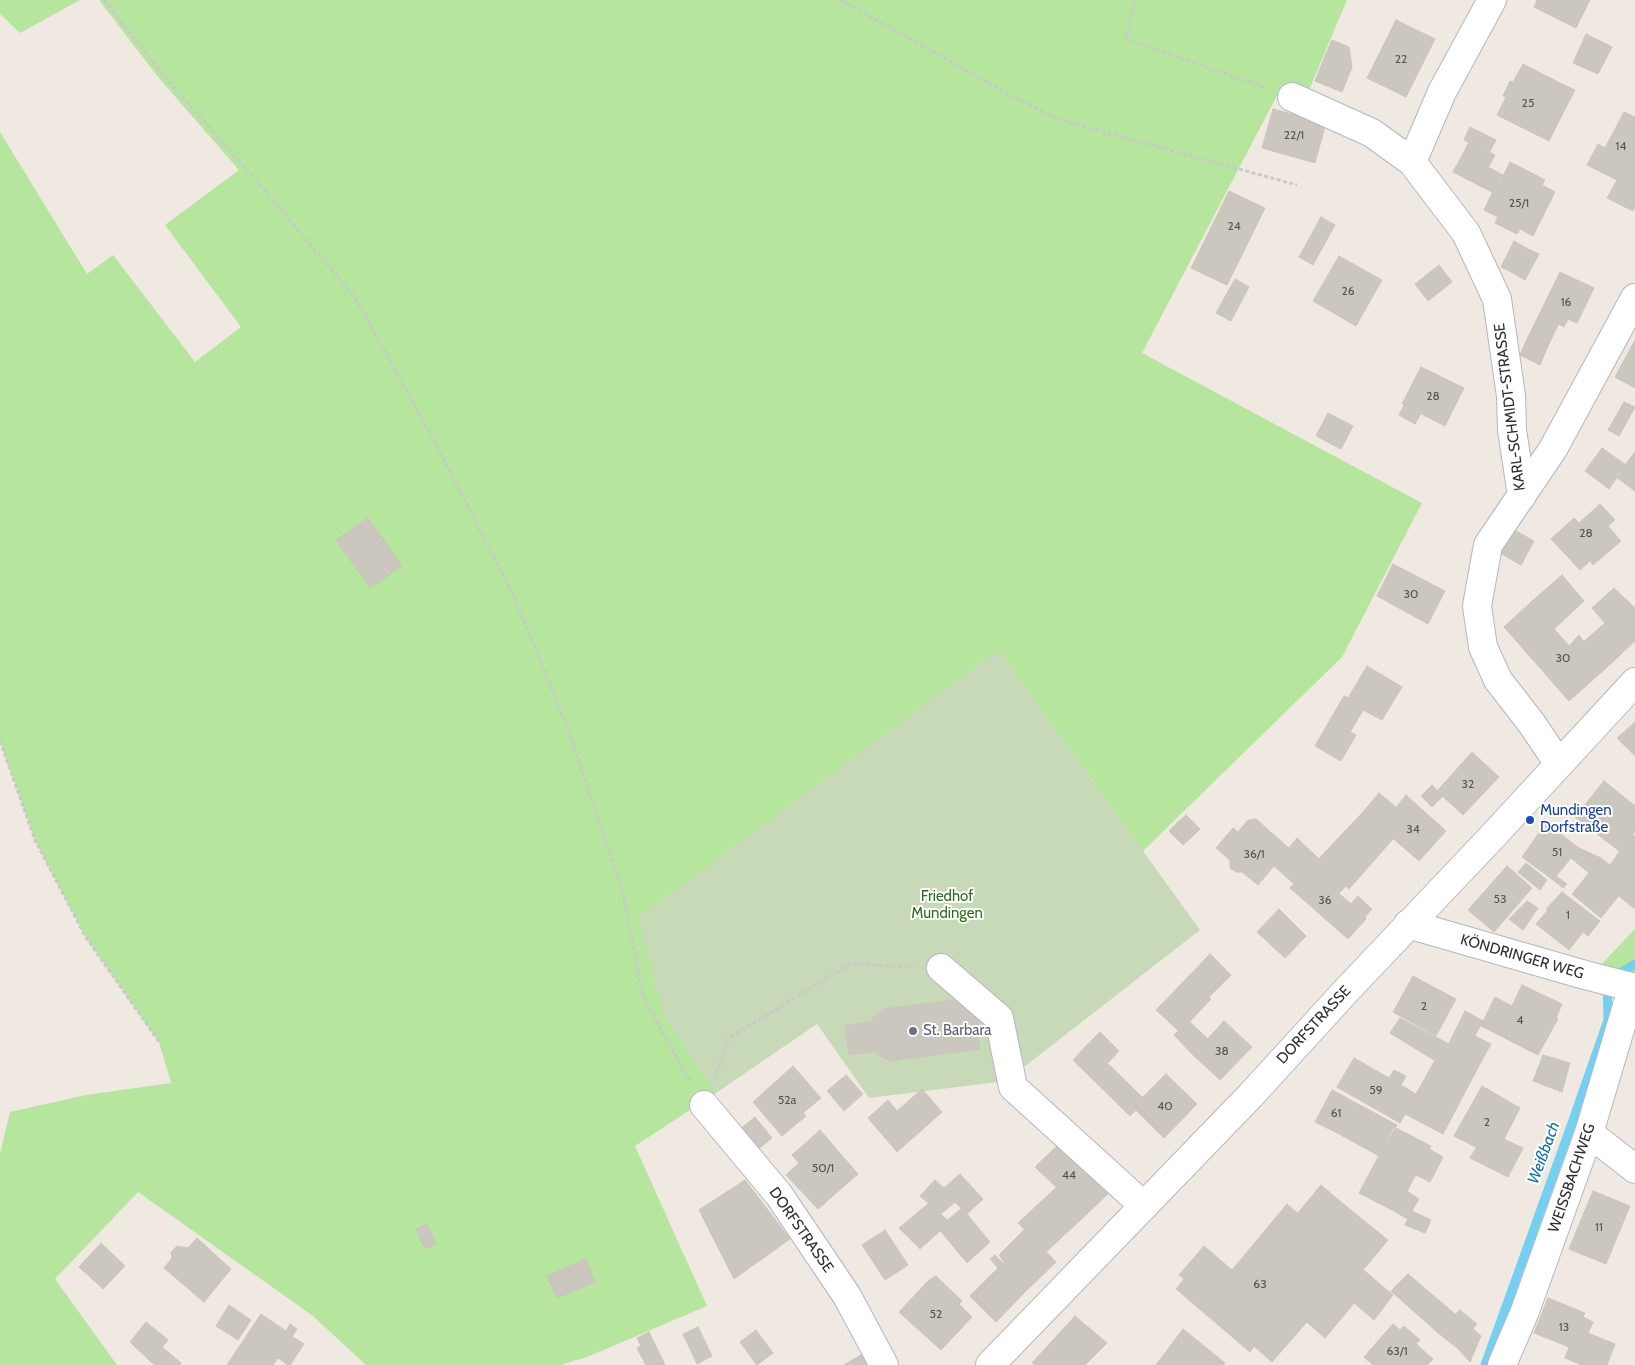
<!DOCTYPE html>
<meta charset="utf-8">
<style>
body{margin:0}
canvas{display:block;background:#efe9e1}
</style>
<canvas width="1635" height="1365"></canvas>
<script>
const c = document.querySelector('canvas').getContext('2d');
c.lineJoin = 'round';
function paint(path, color) { c.fillStyle = color; c.fill(path, 'evenodd'); }
const poly = rows => new Path2D(rows.map(r => 'M' + r).join(''));
function trace(path, color, width, dash) { c.strokeStyle = color; c.lineWidth = width; c.lineCap = dash ? 'butt' : 'round'; c.setLineDash(dash || []); c.stroke(path); }
function write(font, color, halo, rows, align = 'center') {
  c.font = font + ' Cabin,sans-serif'; c.lineWidth = 4; c.setLineDash([]); c.textBaseline = 'middle'; c.strokeStyle = halo; c.fillStyle = color; for (const [text, x, y, turn = 0] of rows) {
    c.save(); c.translate(x, y); c.rotate((+turn || 0) * Math.PI / 180); c.textAlign = isNaN(turn) ? turn : align; if (halo) c.strokeText(text, 0, 0); c.fillText(text, 0, 0); c.restore();
  }
}
paint(poly([
 [0,0,80,0,20,33,0,14],
 [99,0,1347,0,1306,97,1282,86,1142,353,1422,503,1342,657,1143,851,998,650,664,1015,716,1093,635,1146,707,1306,587,1357,560,1365,366,1365,313,1316,138,1192,55,1279,117,1365,0,1365,0,1154,10,1112,86,1095,171,1083,159,1042,85,936,35,840,0,741,0,132,87,274,113,255,195,362,241,327,165,225,239,170,158,77],
 [1635,929,1635,975,1597,969]
]), '#b6e59e');
paint(poly([
 [998,650,1200,930,1006,1081,869,1098,817,1024,716,1093,664,1015,638,918]
]), '#c8d9b8');
trace(poly([
 [1485,1365,1572,1123,1608,1020,1607,981,1635,964]
]), '#75cff0', 9);
const building = poly([
 [1537,0,1590,0,1576,28,1534,7,1537,0],
 [1396,20,1435,39,1406,97,1367,78,1396,20],
 [1586,34,1612,47,1598,74,1573,63,1586,34],
 [1332,40,1349,47,1352,67,1325,56,1332,40],
 [1325,56,1352,67,1342,92,1315,81,1325,56],
 [1523,64,1564,85,1551,109,1562,115,1549,141,1497,115,1506,97,1503,96,1510,81,1513,82,1523,64],
 [1564,85,1575,90,1562,115,1551,109,1564,85],
 [1273,109,1326,123,1315,163,1262,148,1273,109],
 [1624,112,1635,117,1635,180,1621,173,1617,180,1587,165,1598,144,1605,148,1624,112],
 [1470,127,1496,140,1489,153,1464,140,1470,127],
 [1469,142,1495,155,1488,168,1463,154,1469,142],
 [1463,154,1503,175,1492,192,1453,172,1463,154],
 [1510,162,1545,180,1542,185,1555,192,1533,236,1520,229,1517,234,1495,223,1498,217,1484,210,1497,183,1499,184,1510,162],
 [1621,173,1635,180,1635,207,1633,211,1607,198,1621,173],
 [1229,191,1265,208,1239,261,1203,244,1229,191],
 [1321,217,1335,225,1313,265,1299,257,1321,217],
 [1514,241,1526,248,1513,273,1501,267,1514,241],
 [1203,244,1239,261,1227,285,1191,268,1203,244],
 [1526,248,1539,254,1525,280,1513,273,1526,248],
 [1339,256,1382,280,1356,326,1313,301,1339,256],
 [1439,265,1452,282,1428,301,1415,284,1439,265],
 [1560,272,1594,288,1577,323,1568,319,1564,327,1539,315,1560,272],
 [1235,279,1249,287,1231,321,1216,313,1235,279],
 [1539,315,1558,325,1548,346,1528,337,1539,315],
 [1528,337,1548,346,1540,365,1520,355,1528,337],
 [1635,340,1635,388,1615,377,1635,340],
 [1421,367,1464,388,1445,426,1402,404,1421,367],
 [1624,402,1635,407,1619,436,1608,430,1624,402],
 [1404,405,1421,413,1415,424,1399,415,1404,405],
 [1328,413,1353,426,1341,449,1316,436,1328,413],
 [1602,448,1626,465,1609,489,1585,471,1602,448],
 [1635,452,1635,491,1616,477,1635,452],
 [1600,504,1615,520,1608,526,1621,541,1593,565,1590,561,1580,570,1551,539,1574,518,1579,523,1600,504],
 [368,518,402,566,370,588,336,540,368,518],
 [1511,528,1534,541,1521,565,1498,552,1511,528],
 [1393,564,1445,591,1428,624,1377,596,1393,564],
 [1562,575,1584,601,1554,629,1544,618,1559,604,1546,589,1562,575],
 [1614,588,1635,608,1635,641,1604,670,1583,642,1605,623,1592,608,1614,588],
 [1546,589,1559,604,1544,618,1531,602,1546,589],
 [1531,602,1569,646,1579,635,1604,670,1569,701,1504,627,1531,602],
 [1367,666,1402,687,1382,720,1363,710,1350,732,1330,720,1344,696,1348,698,1367,666],
 [1330,720,1356,735,1341,761,1315,746,1330,720],
 [1635,722,1635,756,1617,738,1635,722],
 [1472,752,1499,777,1463,815,1437,791,1472,752],
 [1604,781,1635,806,1635,820,1614,847,1575,817,1604,781],
 [1432,785,1443,796,1432,807,1421,796,1432,785],
 [1379,793,1396,807,1380,827,1363,812,1379,793],
 [1406,795,1446,831,1419,861,1380,827,1406,795],
 [1363,812,1393,839,1349,889,1346,886,1339,893,1310,868,1363,812],
 [1186,815,1200,829,1193,836,1178,822,1186,815],
 [1256,819,1289,848,1258,885,1242,872,1236,872,1230,868,1230,860,1216,848,1233,828,1238,832,1248,820,1256,819],
 [1635,821,1635,832,1619,851,1614,847,1635,821],
 [1178,822,1193,836,1183,845,1169,831,1178,822],
 [1546,823,1579,848,1601,858,1589,873,1571,858,1553,880,1522,857,1546,823],
 [1633,835,1635,837,1635,872,1616,856,1633,835],
 [1297,838,1319,859,1294,884,1274,866,1297,838],
 [1616,857,1635,872,1635,875,1601,918,1572,894,1601,858,1610,865,1616,857],
 [1526,863,1547,880,1540,890,1518,872,1526,863],
 [1507,866,1532,888,1494,932,1468,910,1507,866],
 [1310,868,1351,904,1358,896,1372,909,1365,917,1366,919,1348,939,1290,888,1310,868],
 [1635,875,1635,909,1619,896,1635,875],
 [1556,876,1567,884,1563,888,1553,880,1556,876],
 [1562,892,1600,921,1588,936,1583,932,1569,950,1536,924,1548,910,1546,909,1562,892],
 [1527,901,1538,908,1523,930,1509,919,1527,901],
 [1279,909,1306,936,1285,958,1257,932,1279,909],
 [1210,954,1231,975,1209,997,1188,977,1210,954],
 [1413,976,1456,999,1436,1036,1393,1012,1413,976],
 [1188,977,1211,999,1180,1032,1156,1010,1188,977],
 [1522,985,1562,1004,1556,1018,1558,1019,1538,1055,1481,1026,1495,997,1512,1006,1522,985],
 [971,998,977,1010,981,1036,978,1038,980,1049,890,1061,878,1055,876,1051,849,1055,845,1026,872,1022,872,1019,884,1009,971,998],
 [1465,1011,1483,1021,1466,1052,1449,1043,1465,1011],
 [1400,1018,1445,1042,1434,1060,1390,1033,1400,1018],
 [1224,1021,1252,1047,1220,1080,1193,1055,1224,1021],
 [1190,1022,1208,1039,1193,1055,1174,1035,1178,1031,1180,1032,1190,1022],
 [1100,1032,1119,1051,1107,1064,1088,1044,1100,1032],
 [1475,1036,1491,1044,1482,1060,1466,1052,1475,1036],
 [1445,1042,1482,1060,1443,1134,1405,1114,1445,1042],
 [1088,1044,1143,1098,1133,1107,1136,1110,1130,1116,1073,1060,1088,1044],
 [1543,1055,1570,1063,1562,1092,1533,1081,1543,1055],
 [1354,1058,1389,1078,1394,1070,1406,1076,1401,1085,1416,1094,1400,1123,1337,1087,1354,1058],
 [793,1066,821,1098,803,1113,806,1116,782,1136,753,1102,793,1066],
 [1166,1074,1197,1104,1164,1138,1133,1107,1166,1074],
 [846,1075,863,1094,844,1111,827,1091,846,1075],
 [1482,1086,1520,1108,1504,1139,1510,1142,1501,1160,1454,1136,1482,1086],
 [922,1089,942,1112,897,1152,868,1118,888,1100,897,1111,922,1089],
 [1332,1090,1358,1104,1341,1135,1315,1122,1332,1090],
 [1358,1104,1397,1125,1379,1156,1341,1135,1358,1104],
 [755,1117,772,1138,756,1151,739,1130,755,1117],
 [1394,1127,1431,1146,1396,1212,1359,1193,1394,1127],
 [820,1130,858,1174,818,1209,786,1175,799,1163,792,1155,820,1130],
 [1510,1142,1523,1148,1508,1177,1470,1158,1476,1148,1501,1160,1510,1142],
 [1060,1143,1111,1191,1088,1213,1060,1184,1056,1187,1035,1167,1060,1143],
 [1429,1149,1443,1157,1430,1182,1416,1175,1429,1149],
 [960,1174,983,1199,967,1214,955,1202,941,1214,920,1196,935,1180,944,1188,960,1174],
 [745,1180,790,1239,734,1279,699,1210,745,1180],
 [1060,1184,1088,1213,1047,1251,1018,1223,1060,1184],
 [1321,1185,1329,1192,1306,1220,1298,1213,1321,1185],
 [1407,1191,1419,1199,1407,1219,1396,1212,1407,1191],
 [1593,1191,1630,1206,1606,1264,1569,1249,1593,1191],
 [1329,1192,1358,1216,1334,1244,1306,1220,1329,1192],
 [929,1203,947,1220,938,1228,940,1231,920,1249,899,1228,929,1203],
 [1287,1204,1357,1264,1272,1362,1254,1346,1250,1352,1176,1289,1184,1279,1179,1275,1204,1246,1232,1270,1287,1204],
 [962,1208,990,1242,967,1263,938,1228,962,1208],
 [1412,1211,1431,1220,1425,1233,1405,1225,1412,1211],
 [1358,1216,1388,1240,1363,1270,1334,1244,1358,1216],
 [427,1224,436,1244,425,1249,416,1229,427,1224],
 [1025,1229,1056,1262,1025,1292,999,1255,1025,1229],
 [885,1230,908,1265,885,1280,862,1245,885,1230],
 [197,1238,231,1269,204,1302,164,1268,172,1258,171,1252,177,1246,188,1248,197,1238],
 [101,1243,125,1266,103,1289,79,1267,101,1243],
 [995,1255,1003,1263,998,1268,990,1259,995,1255],
 [586,1259,595,1282,557,1298,547,1276,586,1259],
 [1004,1262,1025,1292,996,1322,970,1296,1004,1262],
 [1357,1264,1374,1279,1325,1338,1307,1322,1357,1264],
 [1408,1274,1455,1314,1437,1332,1391,1291,1408,1274],
 [936,1276,962,1301,959,1304,972,1317,941,1350,899,1312,929,1280,936,1276],
 [1374,1279,1393,1295,1374,1320,1354,1303,1374,1279],
 [1548,1298,1585,1313,1583,1317,1593,1322,1588,1333,1615,1344,1607,1365,1582,1365,1565,1358,1569,1347,1534,1333,1548,1298],
 [229,1305,251,1320,238,1340,216,1326,229,1305],
 [1460,1310,1477,1324,1457,1348,1437,1332,1460,1310],
 [261,1314,286,1331,290,1324,297,1329,273,1365,227,1365,261,1314],
 [1075,1316,1107,1343,1085,1365,1035,1365,1032,1363,1075,1316],
 [146,1322,168,1340,151,1362,130,1342,146,1322],
 [1393,1324,1400,1330,1404,1326,1420,1340,1416,1344,1433,1359,1427,1365,1373,1365,1364,1357,1393,1324],
 [698,1327,712,1356,697,1364,683,1334,698,1327],
 [1183,1329,1225,1363,1223,1365,1156,1365,1183,1329],
 [1473,1329,1481,1336,1470,1362,1457,1348,1473,1329],
 [756,1330,773,1353,757,1365,740,1342,756,1330],
 [649,1332,665,1365,646,1365,637,1348,641,1346,637,1338,649,1332],
 [293,1337,304,1344,290,1365,288,1365,278,1358,293,1337],
 [162,1347,181,1363,180,1365,155,1365,151,1362,162,1347],
 [866,1352,873,1365,844,1365,866,1352]
]);
paint(building, '#cbc7bf');
trace(building, '#cbc5ba', 1);
const minor = poly([
 [1292,97,1372,133,1412,162,1466,233,1497,299,1511,396,1512,430,1522,496],
 [1412,162,1442,92,1492,0],
 [1559,764,1532,724,1498,680,1483,647,1477,606,1488,545,1553,449,1635,298],
 [1408,924,1585,975,1635,988],
 [941,968,999,1018,1013,1087,1144,1206],
 [704,1105,779,1195,847,1296,884,1365],
 [1589,1133,1635,1169],
 [1502,1365,1525,1311,1589,1133,1632,989]
]);
const tertiary = poly([
 [990,1365,1251,1095,1345,992,1491,838,1635,682]
]);
trace(minor, '#b4b7c1', 30);
trace(tertiary, '#b4b7c1', 30);
trace(poly([
 [104,0,164,76,261,186,356,299,439,450,514,597,566,724,623,892,643,997,690,1081],
 [841,0,1008,94,1057,119,1297,185],
 [1135,0,1126,39,1266,88],
 [0,741,35,840,85,936,159,1042],
 [714,1079,729,1038,850,964,913,967]
]), '#c9c9c9', 3, [4, 2.5]);
trace(minor, '#fff', 28);
trace(tertiary, '#fff', 28);
for (const [x, y, r, color] of [
 [1530,820,5,"#1a4fb4"],
 [913,1031,5,"#6b7280"]
]) { const dot = new Path2D(); dot.arc(x, y, r, 0, 2 * Math.PI); c.fillStyle = color; c.fill(dot); trace(dot, '#fff', 2); }
write('12px', '#555452', null, [
 ["22",1401,59],
 ["25",1528,103],
 ["22/1",1294,135],
 ["14",1621,146],
 ["25/1",1519,203],
 ["24",1234,226],
 ["26",1348,291],
 ["16",1566,302],
 ["28",1433,396],
 ["28",1586,533],
 ["30",1411,594],
 ["30",1563,658],
 ["32",1468,784],
 ["34",1413,829],
 ["51",1557,852],
 ["36/1",1254,854],
 ["53",1500,899],
 ["36",1325,900],
 ["1",1568,915],
 ["2",1424,1006],
 ["4",1520,1020],
 ["38",1222,1051],
 ["59",1376,1090],
 ["52a",787,1100],
 ["40",1165,1106],
 ["61",1336,1113],
 ["2",1487,1122],
 ["50/1",823,1168],
 ["44",1069,1175],
 ["11",1599,1227],
 ["63",1260,1284],
 ["52",936,1314],
 ["13",1564,1327],
 ["63/1",1397,1351]
]);
write('15px', '#2e2e2e', '#fff', [
 ["KARL-SCHMIDT-STRASSE",1510,407,-97],
 ["KÖNDRINGER WEG",1522,957,16],
 ["DORFSTRASSE",1314,1025,-47],
 ["WEISSBACHWEG",1572,1178,-71],
 ["DORFSTRASSE",801,1230,55]
]);
write('15px', '#164399', '#fff', [
 ["Mundingen",1540,811],
 ["Dorfstraße",1540,828]
], 'left');
write('15px', '#2c6e1b', '#fff', [
 ["Friedhof",947,897],
 ["Mundingen",947,914]
]);
write('15px', '#5b616d', '#fff', [
 ["St. Barbara",923,1031]
], 'left');
write('italic 16px', '#0d6fa3', '#fff', [
 ["Weißbach",1544,1153,-70]
]);
</script>
